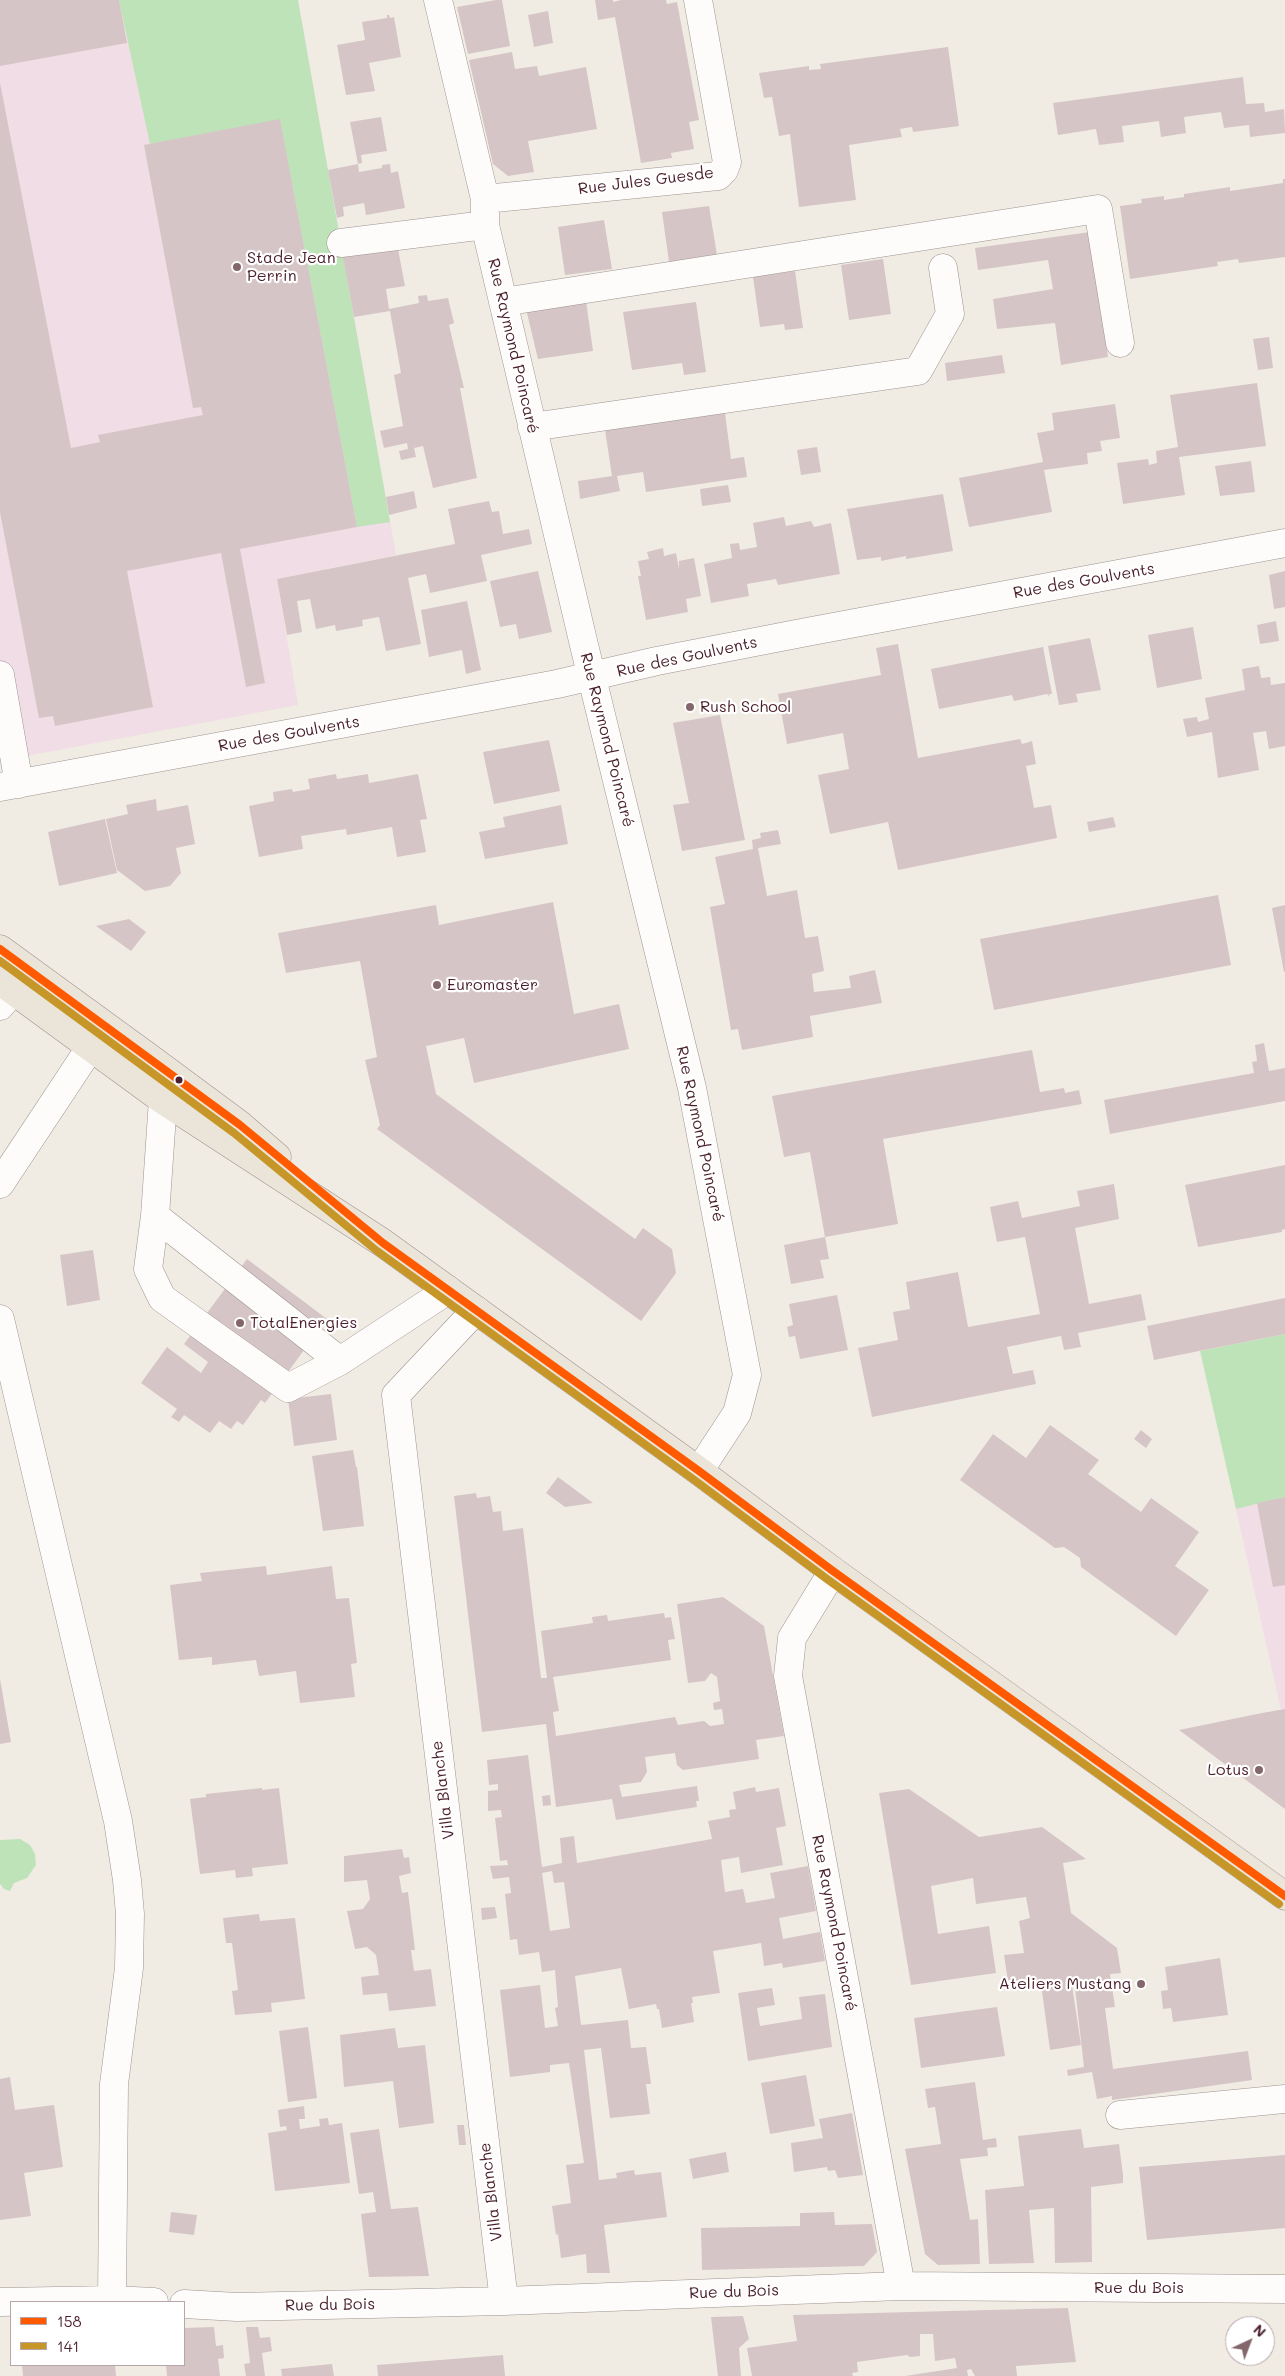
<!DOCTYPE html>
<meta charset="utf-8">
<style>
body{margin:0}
#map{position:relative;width:1285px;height:2376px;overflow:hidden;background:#f1ece3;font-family:Mali,sans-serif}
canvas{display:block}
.legend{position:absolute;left:10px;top:2301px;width:175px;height:65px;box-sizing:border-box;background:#fff;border:1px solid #b7a5aa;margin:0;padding:6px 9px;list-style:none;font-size:15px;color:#4a1f2b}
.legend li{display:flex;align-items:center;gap:10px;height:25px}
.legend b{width:25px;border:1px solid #b7a5aa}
.north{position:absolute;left:1225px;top:2316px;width:50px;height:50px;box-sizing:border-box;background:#fff;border:1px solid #b7a5aa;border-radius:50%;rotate:43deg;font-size:14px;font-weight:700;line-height:20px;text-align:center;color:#4a1f2b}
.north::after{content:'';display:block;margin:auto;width:18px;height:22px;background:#84676b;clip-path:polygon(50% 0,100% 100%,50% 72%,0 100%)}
</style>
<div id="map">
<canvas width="1285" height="2376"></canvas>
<ul class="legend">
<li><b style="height:6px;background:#ff5a00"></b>158</li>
<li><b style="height:6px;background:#c69728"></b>141</li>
</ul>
<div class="north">N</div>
</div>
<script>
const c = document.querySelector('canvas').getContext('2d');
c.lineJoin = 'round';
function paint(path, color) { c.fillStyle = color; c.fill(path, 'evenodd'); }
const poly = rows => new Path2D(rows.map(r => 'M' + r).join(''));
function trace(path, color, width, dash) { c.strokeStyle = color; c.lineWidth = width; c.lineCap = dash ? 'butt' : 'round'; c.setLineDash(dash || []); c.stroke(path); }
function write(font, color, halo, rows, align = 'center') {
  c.font = font + ' Mali,sans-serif'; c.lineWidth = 4.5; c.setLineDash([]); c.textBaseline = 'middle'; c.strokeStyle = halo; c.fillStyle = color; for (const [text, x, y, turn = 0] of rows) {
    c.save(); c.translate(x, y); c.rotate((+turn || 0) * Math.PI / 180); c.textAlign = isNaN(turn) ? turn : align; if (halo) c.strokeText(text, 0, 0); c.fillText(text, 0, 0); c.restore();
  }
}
paint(poly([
 [0,0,298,0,396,555,277,579,298,705,0,761],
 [1285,1497,1285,1709,1281,1710,1236,1509]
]), '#f0dde5');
paint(poly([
 [119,0,298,0,390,522,357,527,280,120,150,144],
 [1285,1334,1285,1497,1236,1509,1200,1351],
 [20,1839,30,1845,35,1854,36,1865,27,1878,14,1883,10,1891,4,1889,0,1884,0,1840]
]), '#bee3b8');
paint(poly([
 [0,0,119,0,127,43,0,66],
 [496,0,502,0,510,46,468,54,457,7],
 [595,0,613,0,613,2,621,0,666,0,667,4,677,2,699,120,689,122,694,149,671,153,672,158,641,163,615,17,598,20],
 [548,11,553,43,534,47,528,15],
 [387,15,389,15,390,18,394,17,401,57,369,63,375,91,346,95,337,45,365,40,362,22,387,18],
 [948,47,959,126,913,132,912,127,900,129,902,137,849,145,856,200,799,207,790,134,779,136,772,97,764,98,759,73,809,66,809,70,821,69,820,64],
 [512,52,515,69,537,66,539,76,586,67,597,129,528,141,534,172,508,176,493,164,469,60],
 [1243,77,1246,104,1264,103,1265,112,1284,109,1285,133,1250,137,1249,125,1224,128,1221,112,1184,117,1186,133,1161,137,1159,121,1122,126,1124,142,1099,145,1096,129,1058,135,1053,103],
 [0,83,71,448,100,442,98,435,203,415,201,407,193,408,144,145,280,119,357,527,240,549,265,683,246,687,221,553,127,571,153,707,55,726,53,716,39,718,0,512],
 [381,117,387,151,361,155,362,163,358,164,350,122],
 [358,164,359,172,382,168,382,165,390,164,391,173,398,171,405,208,366,215,364,203,343,207,344,216,337,218,328,170],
 [1283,179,1285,179,1285,257,1239,263,1238,259,1217,262,1218,266,1130,279,1120,206,1142,203,1141,199,1164,196,1164,200,1184,197,1184,194,1230,187,1230,191,1283,183],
 [709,206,717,255,669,262,662,212],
 [604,220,612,269,565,275,558,227],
 [1090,232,1108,357,1061,365,1055,323,997,329,993,299,1053,289,1048,260,978,270,975,248],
 [398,249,405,286,386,289,389,309,419,303,418,296,427,295,428,301,448,298,454,323,449,325,464,388,460,388,477,478,433,488,423,446,414,448,416,457,401,460,399,451,408,449,407,443,384,448,380,431,403,426,394,375,401,373,390,311,354,317,343,257],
 [883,259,891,314,849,320,841,265],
 [795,271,803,328,785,330,784,324,760,327,753,277],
 [586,301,593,351,538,359,526,309],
 [696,302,706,372,684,375,682,363,632,370,623,312],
 [1269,337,1273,368,1258,370,1253,339],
 [1002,355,1005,373,947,381,945,363],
 [1257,383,1266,446,1179,457,1185,495,1123,504,1117,463,1148,459,1149,465,1157,463,1156,451,1178,447,1170,395],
 [1115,404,1120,438,1100,441,1102,451,1087,453,1088,464,1044,470,1052,512,969,527,959,478,1043,462,1037,433,1054,430,1052,413],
 [725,413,731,459,744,457,747,477,646,492,643,472,617,476,620,491,580,499,578,481,612,476,605,430],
 [817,447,821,472,801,475,797,450],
 [1251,461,1255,492,1220,496,1215,466],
 [728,485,731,502,702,506,700,489],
 [414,491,417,508,389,515,386,497],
 [943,494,953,551,906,559,906,556,881,561,881,557,857,560,847,509],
 [489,501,492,512,499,511,503,534,529,529,532,544,481,555,487,581,430,593,426,574,408,578,421,644,386,651,379,617,362,620,363,626,336,631,335,625,316,629,310,599,297,601,302,632,287,635,277,579,455,544,448,509],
 [784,517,786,526,811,521,814,527,831,523,840,574,778,585,776,579,747,584,749,596,711,603,704,564,732,558,730,544,739,543,740,550,757,547,753,523],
 [663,548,664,556,676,553,679,569,679,561,694,558,701,596,686,599,688,612,646,620,638,576,641,576,638,561,649,559,647,552],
 [538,571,552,632,519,639,516,624,500,627,490,581],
 [1285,571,1285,607,1274,609,1269,575],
 [467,601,481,670,466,674,462,650,429,657,421,610],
 [1276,621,1279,641,1260,644,1257,625],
 [1193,627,1202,679,1157,688,1148,635],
 [1090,638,1101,690,1076,694,1078,702,1059,705,1048,646],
 [898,644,918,758,1020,739,1022,744,1032,741,1036,764,1026,766,1034,808,1051,805,1057,838,898,870,888,822,830,834,818,775,849,769,843,733,787,744,778,694,881,675,876,648],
 [1043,647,1052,694,1049,694,1050,697,1047,694,1014,701,1012,695,939,709,931,669],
 [1259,666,1261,678,1270,677,1271,685,1285,683,1285,746,1269,749,1266,731,1253,733,1259,770,1218,778,1212,732,1187,737,1183,719,1197,717,1198,722,1209,719,1205,698,1245,690,1242,669],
 [720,715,745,840,682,851,673,805,689,803,673,723],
 [549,740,560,791,494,804,483,752],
 [336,774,337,779,368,774,369,783,418,774,427,819,420,820,426,852,397,857,392,827,347,835,346,829,301,836,303,849,259,857,249,806,274,801,273,792,292,789,293,792,310,789,308,779],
 [156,799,157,811,188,805,195,844,176,848,181,873,170,886,145,891,117,870,106,819,128,814,126,805],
 [561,805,568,844,485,859,479,832,505,827,503,817],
 [1113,817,1116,827,1089,832,1087,822],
 [105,819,117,873,59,886,48,832],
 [778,830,781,844,758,848,767,896,797,890,805,938,818,936,824,971,812,974,814,992,851,988,849,976,875,970,882,1003,810,1016,813,1037,742,1050,738,1029,731,1030,710,907,725,904,715,857,753,849,752,840,761,838,760,833],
 [1218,895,1231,965,994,1010,980,939],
 [553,902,574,1014,619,1004,629,1049,474,1083,464,1038,426,1046,436,1094,635,1239,643,1228,672,1249,676,1273,641,1321,377,1129,380,1125,365,1060,377,1057,360,961,286,973,278,933,436,905,439,925],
 [1285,905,1285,972,1284,972,1272,908],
 [129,919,146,932,131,951,96,926],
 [1264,1043,1269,1071,1285,1068,1285,1101,1110,1134,1104,1100,1254,1073,1252,1062,1257,1061,1255,1045],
 [1032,1050,1040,1092,1064,1088,1065,1093,1079,1090,1082,1104,883,1139,898,1224,825,1237,810,1152,784,1157,772,1096],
 [1285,1165,1285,1229,1282,1230,1282,1232,1198,1247,1185,1185],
 [1114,1184,1119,1219,1075,1228,1089,1304,1141,1294,1146,1320,1078,1333,1081,1347,1064,1350,1061,1336,1007,1347,1013,1374,1033,1370,1036,1384,872,1417,858,1348,898,1340,893,1312,910,1309,906,1282,958,1272,968,1327,1040,1314,1025,1237,997,1242,990,1207,1018,1201,1022,1218,1080,1206,1077,1191],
 [825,1237,829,1259,820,1260,824,1278,791,1284,784,1245],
 [93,1250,100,1300,67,1306,60,1255],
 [247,1259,327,1319,265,1403,261,1400,243,1425,237,1421,231,1429,219,1421,210,1433,184,1415,179,1422,171,1417,177,1409,141,1383,167,1347,201,1373,208,1362,184,1344],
 [837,1295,848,1350,800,1359,795,1336,789,1337,787,1327,793,1325,789,1304],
 [1285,1298,1285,1334,1154,1360,1147,1326],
 [331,1394,337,1440,294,1446,288,1399],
 [1050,1425,1099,1460,1088,1474,1141,1512,1151,1498,1199,1532,1175,1566,1209,1590,1176,1636,1081,1567,1080,1558,1064,1547,1055,1548,960,1480,993,1434,1026,1458],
 [1141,1430,1152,1439,1146,1448,1134,1439],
 [353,1450,356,1467,357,1467,364,1526,323,1531,312,1456],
 [558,1477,593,1503,565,1507,546,1493],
 [476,1493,477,1498,490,1496,493,1512,501,1511,503,1531,523,1528,541,1678,547,1678,541,1631,593,1623,592,1617,607,1615,608,1621,664,1613,665,1618,671,1617,675,1639,668,1640,671,1660,553,1677,559,1711,553,1712,556,1736,675,1717,678,1725,704,1721,710,1726,724,1724,722,1709,714,1710,713,1703,720,1701,717,1677,711,1673,705,1681,688,1683,677,1604,723,1597,764,1626,784,1736,756,1740,759,1759,683,1770,677,1765,675,1753,645,1757,647,1772,641,1782,619,1785,622,1797,697,1786,699,1801,696,1801,697,1807,616,1820,612,1799,556,1807,546,1724,482,1732,454,1496],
 [1285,1497,1285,1585,1273,1587,1257,1503],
 [266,1566,267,1575,332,1566,336,1599,349,1598,357,1663,351,1664,355,1697,300,1703,296,1671,259,1676,256,1660,212,1665,212,1657,179,1660,170,1585,202,1581,200,1573],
 [0,1679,11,1742,0,1744],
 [1285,1709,1285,1809,1179,1730,1262,1713],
 [528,1755,542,1867,562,1863,560,1838,574,1836,577,1863,712,1839,708,1821,730,1817,729,1810,736,1809,733,1792,755,1787,756,1792,779,1788,786,1826,776,1828,783,1865,741,1873,739,1857,721,1860,725,1892,743,1889,746,1903,775,1898,770,1873,808,1866,816,1911,779,1918,783,1939,820,1932,825,1961,783,1968,782,1963,764,1966,761,1943,713,1951,720,1993,692,1997,693,2003,691,2003,694,2022,662,2028,659,2009,657,2009,656,2004,629,2009,621,1968,575,1976,581,2025,628,2020,631,2048,646,2047,651,2084,646,2084,650,2114,610,2118,601,2048,584,2050,599,2180,617,2178,616,2173,634,2170,635,2175,661,2172,667,2217,604,2225,610,2273,587,2273,586,2254,561,2258,558,2234,556,2235,552,2206,571,2203,566,2165,584,2163,569,2063,550,2065,550,2072,510,2077,500,1990,540,1985,545,2028,558,2026,555,2008,558,2007,555,1970,542,1972,539,1952,519,1955,517,1939,510,1940,505,1894,511,1893,509,1877,493,1879,490,1866,508,1865,507,1860,500,1861,495,1818,502,1817,501,1810,488,1811,488,1791,498,1790,498,1784,489,1785,487,1760],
 [552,1871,554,1883,564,1882,570,1928,550,1931,542,1873],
 [262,1788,262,1790,279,1788,288,1864,252,1868,253,1876,236,1878,235,1870,200,1874,190,1799,206,1797,206,1794],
 [909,1789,979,1837,1042,1827,1086,1859,1063,1863,1071,1913,1117,1948,1121,1973,1110,1974,1115,2007,1105,2008,1113,2069,1248,2051,1252,2080,1112,2100,1112,2096,1097,2099,1092,2072,1068,2076,1067,2070,1084,2067,1074,1979,1071,1979,1081,2045,1050,2050,1041,1984,1009,1988,1004,1955,1024,1953,1019,1921,1030,1918,1026,1897,976,1904,973,1878,931,1886,938,1934,989,1926,996,1973,911,1985,879,1793],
 [550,1795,551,1805,543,1806,542,1796],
 [402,1849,404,1858,409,1857,411,1873,399,1876,402,1893,408,1892,415,1950,411,1950,414,1971,431,1969,436,2006,389,2011,387,1993,363,1995,361,1977,379,1975,376,1955,367,1947,355,1949,347,1911,363,1909,370,1899,367,1880,344,1882,344,1856],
 [495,1907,497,1918,482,1920,481,1908],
 [259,1914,260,1921,295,1918,305,1999,271,2003,272,2012,235,2015,232,1991,238,1990,232,1943,226,1943,223,1918],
 [1220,1958,1228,2015,1173,2022,1171,2008,1163,2009,1161,1991,1168,1990,1165,1967],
 [772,1988,775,2005,757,2008,760,2026,802,2019,799,1997,825,1994,832,2047,748,2061,738,1993],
 [997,2007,1005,2056,921,2068,914,2018],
 [308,2027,317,2098,288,2102,279,2031],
 [395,2028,398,2048,425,2045,434,2123,399,2128,393,2081,344,2087,340,2035],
 [806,2075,815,2126,770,2134,761,2083],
 [10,2077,15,2110,54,2105,63,2167,24,2173,31,2216,0,2220,0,2079],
 [975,2082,983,2140,996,2138,997,2147,987,2148,988,2156,960,2159,970,2220,978,2219,980,2264,938,2265,925,2254,905,2149,941,2144,935,2107,928,2108,925,2089],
 [304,2106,305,2119,299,2119,300,2129,320,2126,319,2119,328,2118,329,2125,342,2123,350,2183,275,2191,268,2133,287,2130,286,2126,280,2127,278,2110],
 [852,2113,863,2175,838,2178,835,2170,828,2171,827,2167,794,2172,791,2143,823,2138,819,2119],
 [457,2125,464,2125,466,2145,459,2145],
 [379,2129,391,2209,418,2207,429,2276,369,2277,361,2214,376,2212,373,2192,359,2194,350,2133],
 [1081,2129,1084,2148,1119,2144,1123,2175,1123,2183,1091,2187,1092,2262,1055,2263,1054,2208,1029,2210,1034,2263,989,2264,985,2190,1024,2186,1018,2136],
 [726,2152,729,2172,693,2179,689,2159],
 [1285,2155,1285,2228,1147,2240,1139,2167],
 [171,2212,197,2215,194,2235,169,2232],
 [834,2212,835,2225,872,2224,877,2252,864,2266,702,2270,701,2228,800,2226,800,2213],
 [1068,2308,1076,2362,1016,2366,1017,2376,975,2376,971,2369,967,2370,968,2376,905,2376,957,2368,955,2358,935,2361,933,2334,920,2334,920,2356,910,2357,907,2355,857,2362,858,2372,852,2373,853,2376,752,2376,747,2348,797,2341,793,2315],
 [743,2316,749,2339,739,2348,741,2376,718,2376,711,2317],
 [214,2327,216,2346,223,2345,224,2358,218,2359,220,2376,167,2376,166,2365,184,2365,184,2328],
 [246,2327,258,2327,260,2338,270,2337,272,2351,262,2353,265,2376,246,2376,244,2364,250,2363],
 [503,2355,505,2376,378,2376,377,2365],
 [332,2364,334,2376,282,2376,281,2369],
 [22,2365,115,2365,116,2376,23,2376]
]), '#d6c5c6');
const minor = poly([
 [438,0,485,199,485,225,584,645,692,1088,747,1375,737,1413,699,1471],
 [485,199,718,176,724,170,727,162,698,0],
 [341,243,485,225],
 [503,302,1098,209,1120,343],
 [532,427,918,371,950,314,943,268],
 [0,675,19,784],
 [0,787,557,684,657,661,812,631,1285,543],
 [0,1006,13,991],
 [163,1100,155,1216,340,1361],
 [0,1184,90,1048],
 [155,1216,148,1269,162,1298,288,1388,340,1361,448,1290],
 [476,1310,396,1395,504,2301],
 [0,1319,118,1821,127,1880,130,1914,129,1968,114,2084,112,2300],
 [833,1571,792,1638,788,1676,901,2286],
 [1120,2115,1285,2099],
 [0,2302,112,2300,154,2302],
 [184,2304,237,2307,504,2301,901,2286,1285,2289]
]);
const major = poly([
 [0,949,151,1059,240,1125,277,1157],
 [0,981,163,1100,383,1243,699,1471,833,1571,1285,1896]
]);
trace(minor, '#9d9390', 29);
trace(major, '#9d9390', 29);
trace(minor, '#fdfcfb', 28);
trace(major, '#ebe4d8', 28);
trace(poly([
 [0,949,240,1125,383,1243,699,1471,833,1571,1285,1896]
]), '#ff5a00', 8);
trace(poly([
 [0,961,234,1133,377,1251,693,1479,827,1579,1279,1904]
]), '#c69728', 8);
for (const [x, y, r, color] of [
 [237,267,5,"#84676b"],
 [690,707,5,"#84676b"],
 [437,985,5,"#84676b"],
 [179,1080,4.5,"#4a1f2b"],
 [240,1323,5,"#84676b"],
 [1259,1770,5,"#84676b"],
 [1141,1984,5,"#84676b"]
]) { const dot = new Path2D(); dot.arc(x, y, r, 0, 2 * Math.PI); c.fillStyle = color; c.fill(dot); trace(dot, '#fff', 2); }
write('16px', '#4a1f2b', '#fff', [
 ["Rue Jules Guesde",646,181,-7],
 ["Rue Raymond Poincaré",513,346,77],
 ["Rue des Goulvents",1084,581,-10],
 ["Rue des Goulvents",687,657,-12],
 ["Rue des Goulvents",289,734,-10],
 ["Rue Raymond Poincaré",607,740,76],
 ["Rue Raymond Poincaré",700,1134,78],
 ["Villa Blanche",443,1790,-97],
 ["Rue Raymond Poincaré",834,1923,79],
 ["Villa Blanche",491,2192,-97],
 ["Rue du Bois",1139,2288],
 ["Rue du Bois",734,2292,-2],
 ["Rue du Bois",330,2305,-1]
]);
write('16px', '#4a1f2b', '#fff', [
 ["Stade Jean",247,258],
 ["Perrin",247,276],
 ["Rush School",700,707],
 ["Euromaster",447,985],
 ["TotalEnergies",250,1323],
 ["Lotus",1249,1770,"right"],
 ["Ateliers Mustang",1131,1984,"right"]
], 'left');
</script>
